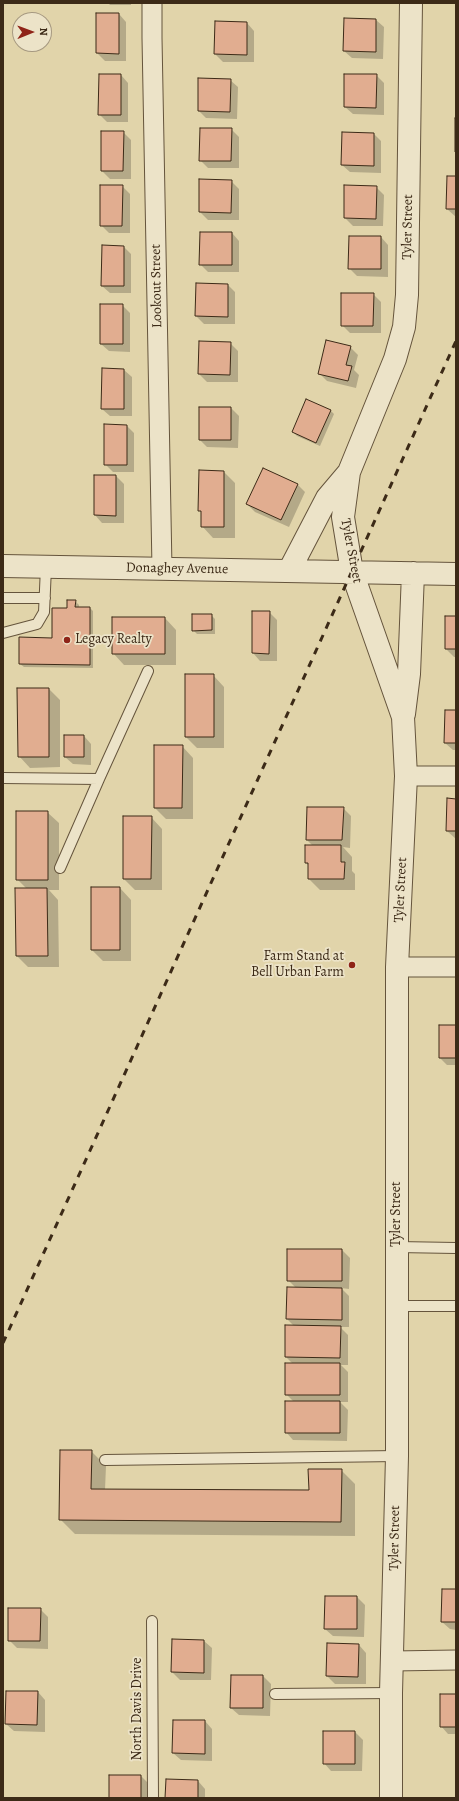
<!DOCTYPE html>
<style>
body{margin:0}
#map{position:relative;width:459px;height:1801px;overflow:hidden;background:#e1d4aa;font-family:Alegreya,serif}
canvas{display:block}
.frame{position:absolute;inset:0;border:4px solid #3c2a17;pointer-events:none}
.north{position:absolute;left:12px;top:12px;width:40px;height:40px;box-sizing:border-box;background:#ece3c8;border:1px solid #a69981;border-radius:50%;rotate:89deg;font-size:11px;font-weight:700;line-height:16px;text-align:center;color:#3c2a17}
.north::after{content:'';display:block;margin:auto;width:14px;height:18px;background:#8f2418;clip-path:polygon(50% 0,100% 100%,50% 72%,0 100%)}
</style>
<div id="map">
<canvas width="459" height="1801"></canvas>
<div class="frame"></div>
<div class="north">N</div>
</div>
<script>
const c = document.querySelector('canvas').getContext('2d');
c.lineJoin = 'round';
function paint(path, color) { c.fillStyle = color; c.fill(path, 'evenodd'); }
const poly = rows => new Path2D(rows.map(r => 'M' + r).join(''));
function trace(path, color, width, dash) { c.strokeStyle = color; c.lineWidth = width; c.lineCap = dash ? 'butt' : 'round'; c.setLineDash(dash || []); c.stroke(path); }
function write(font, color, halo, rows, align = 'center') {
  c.font = font + ' Alegreya,serif'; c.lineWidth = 3.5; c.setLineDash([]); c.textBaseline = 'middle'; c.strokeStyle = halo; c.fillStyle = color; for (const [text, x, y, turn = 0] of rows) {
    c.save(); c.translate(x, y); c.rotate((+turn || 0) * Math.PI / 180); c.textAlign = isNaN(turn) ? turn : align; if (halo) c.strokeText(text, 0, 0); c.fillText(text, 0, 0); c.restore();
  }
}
paint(poly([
 [108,3,131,3,131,5,110,5],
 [119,14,126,22,126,61,105,61,97,53],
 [345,19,376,20,384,27,383,59,352,58,344,51],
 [247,23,254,31,254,62,223,62,215,54],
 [121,75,128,83,128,122,107,122,99,114],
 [376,75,384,83,384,115,353,114,345,107],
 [230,80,238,87,237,119,206,118,199,111],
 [231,129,239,137,239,168,208,168,200,160],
 [102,132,123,132,131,140,131,179,110,179,102,171],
 [374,134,381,141,381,173,350,172,342,165],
 [456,177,456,217,447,209],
 [231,181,239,189,239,220,208,220,200,212],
 [122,186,130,194,130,233,109,233,101,225],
 [376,187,384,195,383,226,353,226,345,218],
 [232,233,239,241,239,272,208,272,200,264],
 [381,237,388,245,388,277,357,276,349,268],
 [124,247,131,254,131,293,110,293,102,286],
 [228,285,235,292,235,324,204,324,196,316],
 [373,294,381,302,381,333,350,333,342,325],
 [122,305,130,313,130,352,109,351,101,344],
 [230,343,238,351,238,382,207,382,199,374],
 [350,347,358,355,354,370,359,375,356,388,327,381,319,373],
 [124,370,132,377,132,416,110,416,102,409],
 [231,408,239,416,238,448,207,447,200,440],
 [330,410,334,414,320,446,297,436,293,432],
 [127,426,134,433,134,472,113,472,105,464],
 [224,472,235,483,235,538,213,538,202,526,202,513,199,510],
 [95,476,116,476,124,484,124,523,102,523,95,515],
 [297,484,305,492,289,527,255,512,247,504],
 [75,601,79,605,79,608,90,608,93,611,93,668,24,667,20,664,53,639,68,609],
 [253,612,269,612,277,620,277,661,260,661,253,653],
 [211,615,215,619,215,634,197,634,193,630],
 [456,617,456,657,454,657,446,649],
 [165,618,176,630,176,665,124,665,113,653],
 [213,675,224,687,224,748,197,748,186,737],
 [49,689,60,700,60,767,30,768,19,756],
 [456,711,456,750,453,750,445,743],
 [84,736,91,744,91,765,73,764,65,757],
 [182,746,193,758,193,819,166,819,155,808],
 [456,800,456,839,447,831],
 [343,808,351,816,350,848,343,847,352,857,352,871,355,874,355,890,320,890,309,879,309,866,306,863,313,846,307,840],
 [47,812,59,823,59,890,49,890,58,900,59,967,28,967,17,956,27,889,17,879],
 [151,817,162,829,162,890,135,890,124,879],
 [120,888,131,900,131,961,103,961,92,950],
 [456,1026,456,1065,447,1065,440,1058],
 [342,1250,350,1258,349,1289,341,1288,349,1296,349,1327,340,1327,348,1335,348,1365,341,1365,348,1372,348,1402,340,1402,348,1410,347,1441,293,1440,286,1432,294,1402,286,1394,293,1364,286,1357,295,1327,287,1319,296,1288,288,1280],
 [91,1451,106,1466,105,1490,310,1491,341,1470,355,1484,355,1536,75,1534,60,1519],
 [456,1590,456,1630,450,1629,442,1622],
 [357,1597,365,1605,364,1637,333,1636,325,1629],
 [40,1609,48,1617,48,1649,17,1648,9,1640],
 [204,1641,212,1648,211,1680,180,1680,172,1672],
 [359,1645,366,1653,366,1684,335,1684,327,1676],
 [263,1676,271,1684,270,1716,239,1715,231,1708],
 [38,1692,45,1700,45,1732,14,1731,6,1724],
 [456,1695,456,1734,448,1734,441,1726],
 [205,1721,212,1729,212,1761,181,1760,173,1753],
 [355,1732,363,1740,362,1771,331,1771,324,1763],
 [141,1776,149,1784,148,1798,110,1798],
 [198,1781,205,1789,205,1798,166,1798]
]), '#0003');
const building = poly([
 [96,13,119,13,119,54,96,53,96,13],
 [344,18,376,19,376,52,343,51,344,18],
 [215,21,247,22,247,55,214,54,215,21],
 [99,74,121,74,121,115,98,115,99,74],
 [344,74,377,74,376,108,344,107,344,74],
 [198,78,231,79,230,112,198,111,198,78],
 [455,118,456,118,456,152,455,152,455,118],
 [200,128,232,128,231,161,199,161,200,128],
 [101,131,124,131,123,171,101,171,101,131],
 [342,132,374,133,374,166,341,165,342,132],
 [447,176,456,176,456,209,446,209,447,176],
 [199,179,232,180,231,213,199,212,199,179],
 [100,185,123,185,122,226,100,226,100,185],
 [344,185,377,186,376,219,344,218,344,185],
 [200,232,232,232,232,265,199,265,200,232],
 [349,236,381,236,381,269,348,269,349,236],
 [102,245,124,246,124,286,101,286,102,245],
 [196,283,228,284,228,317,195,316,196,283],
 [341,293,374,293,373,326,341,326,341,293],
 [100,304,123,304,123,344,100,344,100,304],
 [326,340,351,346,346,365,352,366,348,381,318,374,326,340],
 [199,341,231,342,230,375,198,374,199,341],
 [102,368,124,369,124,409,101,409,102,368],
 [306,399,331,410,316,443,292,432,306,399],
 [199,407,231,407,231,440,199,440,199,407],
 [104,424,127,425,127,465,104,465,104,424],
 [263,468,298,484,281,520,246,504,263,468],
 [199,470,224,471,224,527,201,527,201,511,198,511,199,470],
 [94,475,116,475,116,516,94,515,94,475],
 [67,600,76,600,75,607,90,607,90,665,19,664,19,637,52,638,52,608,67,608,67,600],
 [252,611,270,611,269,654,252,653,252,611],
 [192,614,212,614,212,630,192,631,192,614],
 [445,616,456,616,456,649,445,649,445,616],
 [112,617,165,617,165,654,112,654,112,617],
 [185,674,214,674,214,737,185,737,185,674],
 [17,688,49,688,49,757,18,757,17,688],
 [445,710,456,710,456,743,444,743,445,710],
 [64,735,84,735,84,757,64,757,64,735],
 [154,745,183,745,182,808,154,808,154,745],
 [447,798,456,799,456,831,446,831,447,798],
 [307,807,344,807,342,840,306,840,307,807],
 [16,811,48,811,48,880,16,880,16,811],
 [123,816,152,816,151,879,123,879,123,816],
 [305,845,341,845,341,862,345,862,344,879,308,879,308,863,305,863,305,845],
 [91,887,120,887,120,950,91,950,91,887],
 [15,888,47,888,48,956,16,956,15,888],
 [439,1025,456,1025,456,1058,439,1058,439,1025],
 [287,1249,342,1249,342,1281,287,1281,287,1249],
 [287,1287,342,1288,342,1320,286,1319,287,1287],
 [285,1325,341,1326,340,1358,285,1357,285,1325],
 [285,1363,340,1363,340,1395,285,1395,285,1363],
 [285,1401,340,1401,340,1433,285,1433,285,1401],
 [60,1450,92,1450,91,1489,309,1490,308,1469,342,1469,341,1522,59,1520,60,1450],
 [442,1589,456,1589,456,1622,441,1622,442,1589],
 [325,1596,357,1596,357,1629,324,1629,325,1596],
 [8,1608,41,1608,40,1641,8,1641,8,1608],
 [172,1639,204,1640,204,1673,171,1672,172,1639],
 [327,1643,359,1644,358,1677,326,1676,327,1643],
 [231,1675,263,1675,263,1708,230,1708,231,1675],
 [6,1691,38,1691,37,1725,5,1724,6,1691],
 [440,1694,456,1694,456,1727,440,1727,440,1694],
 [173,1720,205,1720,205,1754,172,1753,173,1720],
 [323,1731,355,1731,355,1764,323,1764,323,1731],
 [109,1775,141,1775,141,1798,109,1798,109,1775],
 [166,1779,198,1780,198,1798,165,1798,166,1779]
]);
paint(building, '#e1ad90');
trace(building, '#3c2a17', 1);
const service = poly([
 [3,598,45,598],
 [3,633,37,624,44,612,46,567],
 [3,778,99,779,148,671],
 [60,868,99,779],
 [397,1247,456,1248],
 [397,1306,456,1306],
 [105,1460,397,1456],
 [152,1621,153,1798],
 [275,1694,391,1693]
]);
const minor = poly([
 [152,3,152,38,162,568],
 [406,776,456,776],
 [397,967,456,967],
 [393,1661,456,1660]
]);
const tertiary = poly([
 [3,566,456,574],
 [289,571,327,498,349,472],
 [404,714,409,674,413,573],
 [391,1798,391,1693,397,1456,397,967,406,776,403,717,352,572,343,517,349,472,395,359,404,327,407,295,411,3]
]);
trace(service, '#65543c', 12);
trace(minor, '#65543c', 21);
trace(tertiary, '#65543c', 24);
trace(service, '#ece3c8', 10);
trace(minor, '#ece3c8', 19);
trace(tertiary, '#ece3c8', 22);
trace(poly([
 [3,1343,456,341]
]), '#3c2a17', 3, [7, 7]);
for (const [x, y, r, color] of [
 [67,640,4,"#8f2418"],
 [352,965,4,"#8f2418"]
]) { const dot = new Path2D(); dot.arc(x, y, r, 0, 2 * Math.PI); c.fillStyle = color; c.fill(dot); trace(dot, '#ece3c8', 1.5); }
write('14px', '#3c2a17', '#ece3c8', [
 ["Tyler Street",408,227,-89],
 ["Lookout Street",157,286,-91],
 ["Tyler Street",351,551,79],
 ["Donaghey Avenue",177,569,1],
 ["Tyler Street",401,890,-87],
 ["Tyler Street",397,1214,-90],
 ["Tyler Street",395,1538,-89],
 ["North Davis Drive",138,1709,-90]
]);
write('14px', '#3c2a17', '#ece3c8', [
 ["Legacy Realty",75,640],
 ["Farm Stand at",344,957,"right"],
 ["Bell Urban Farm",344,973,"right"]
], 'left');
</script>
